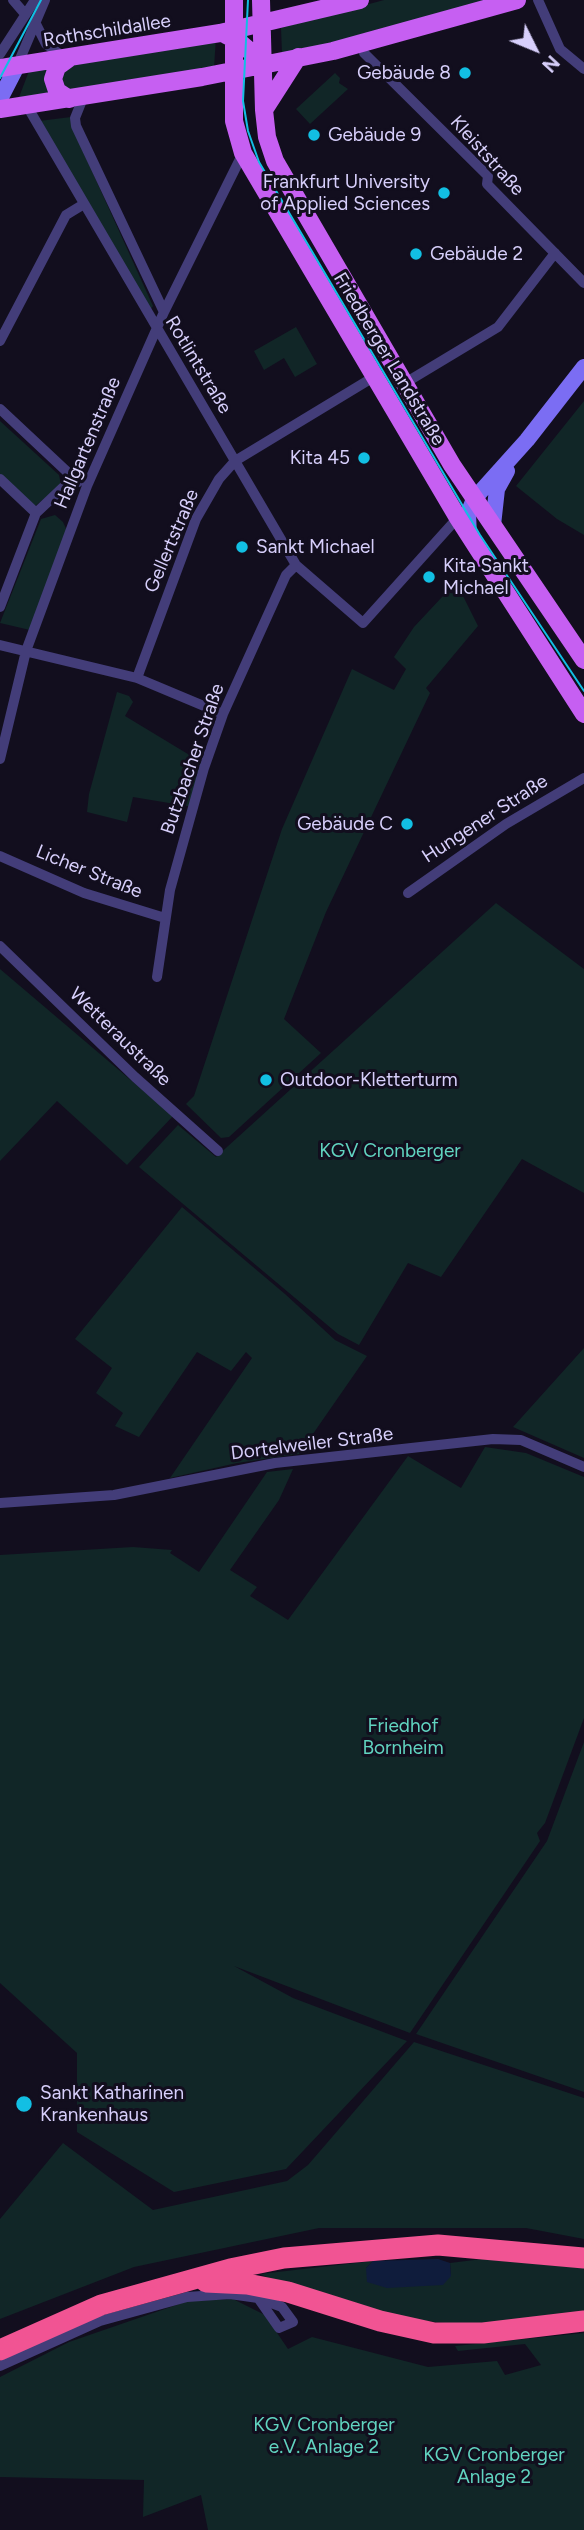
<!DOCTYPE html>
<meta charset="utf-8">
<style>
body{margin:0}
#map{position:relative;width:584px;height:2530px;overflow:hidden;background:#120e1e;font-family:Figtree,sans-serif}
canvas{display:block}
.north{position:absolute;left:500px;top:14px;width:70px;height:70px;-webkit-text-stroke:5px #120e1e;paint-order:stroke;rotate:133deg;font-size:19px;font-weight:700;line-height:28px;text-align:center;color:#d7cffb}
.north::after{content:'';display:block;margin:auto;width:24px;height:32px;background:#d7cffb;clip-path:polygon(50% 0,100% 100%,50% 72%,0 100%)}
</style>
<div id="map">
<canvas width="584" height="2530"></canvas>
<div class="north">N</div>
</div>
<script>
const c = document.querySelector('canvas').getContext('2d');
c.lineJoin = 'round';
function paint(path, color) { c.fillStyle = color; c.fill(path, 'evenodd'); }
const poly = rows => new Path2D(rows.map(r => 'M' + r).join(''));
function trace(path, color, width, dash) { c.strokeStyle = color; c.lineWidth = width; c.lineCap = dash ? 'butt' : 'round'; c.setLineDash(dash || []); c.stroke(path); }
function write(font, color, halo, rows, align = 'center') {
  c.font = font + ' Figtree,sans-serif'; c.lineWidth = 6; c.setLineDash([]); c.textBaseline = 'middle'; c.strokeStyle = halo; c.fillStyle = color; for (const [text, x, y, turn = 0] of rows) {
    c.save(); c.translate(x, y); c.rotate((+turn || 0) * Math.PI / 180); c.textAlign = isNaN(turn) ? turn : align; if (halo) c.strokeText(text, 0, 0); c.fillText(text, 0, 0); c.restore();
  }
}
paint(poly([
 [384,0,504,0,376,37,282,53,281,28],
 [216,37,214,68,68,93,62,86,62,72,67,66],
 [48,68,49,93,18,100,29,71],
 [335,73,340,78,339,83,348,89,310,124,296,109],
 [71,117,72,127,153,306,151,309,39,121],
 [296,327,317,364,295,377,284,358,264,370,254,351],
 [584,401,584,535,557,519,516,486],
 [0,421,59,475,61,485,35,506,0,474],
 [55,515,63,522,68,533,30,630,0,623,41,519],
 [456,582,478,626,426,688,430,693,326,912,284,1019,321,1053,229,1137,221,1138,186,1104,194,1096,282,829,352,669,394,690,406,669,394,657,414,627],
 [117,692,129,696,133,702,125,716,206,765,193,807,133,797,127,822,87,812,89,794],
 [496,903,584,969,584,1193,522,1159,441,1277,408,1263,359,1345,338,1334,139,1167,178,1125,216,1157],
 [0,969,173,1116,127,1165,57,1101,0,1161],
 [182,1207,285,1294,335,1340,367,1356,299,1454,237,1463,170,1478,252,1358,246,1352,231,1371,197,1352,139,1437,115,1426,123,1413,96,1393,112,1368,75,1339],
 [584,1348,584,1458,513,1427],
 [485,1447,526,1453,584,1477,584,1718,545,1823,537,1833,540,1841,410,2033,234,1966,293,1998,407,2041,286,2169,174,2192,77,2132,77,2053,0,1983,0,1555,133,1547,172,1550,170,1553,199,1572,267,1472,293,1469,279,1500,230,1570,257,1587,250,1596,288,1620,408,1456,461,1488],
 [584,1742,584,2092,416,2034,547,1841],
 [414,2042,584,2098,584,2239,526,2228,319,2228,134,2267,0,2319,0,2219,63,2143,153,2210,287,2181,308,2165],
 [482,2259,584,2268,584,2315,462,2325,400,2318,280,2283,260,2274,373,2261,366,2268,451,2276,450,2263],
 [233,2299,265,2315,288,2349,312,2337,428,2367,497,2361,505,2375,541,2365,525,2344,458,2351,455,2346,584,2333,584,2530,208,2530,201,2495,143,2517,144,2480,0,2477,0,2377,69,2342,188,2301]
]), '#112627');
paint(poly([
 [438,2259,450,2263,451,2276,443,2285,387,2288,367,2282,366,2268,373,2261]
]), '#0f1c3c');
trace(poly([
 [13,0,25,14],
 [538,0,560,49,584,69],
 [36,24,46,44,65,58],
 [364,53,488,176,487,184,584,283],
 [0,54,35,0],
 [17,66,45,0],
 [83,98,75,118,76,126,164,312],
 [27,106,296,565,363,623,461,514],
 [0,341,66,215,84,204],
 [405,383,498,327,555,253],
 [0,409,78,482],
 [0,479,36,513],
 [0,607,36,513,72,479],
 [0,645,137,678,223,714],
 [137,678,196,519,219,479,235,461,377,375],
 [0,759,26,651,87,486,164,312,243,153],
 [0,856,84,893,165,918],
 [408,893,506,824,584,778],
 [0,946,135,1077,218,1151],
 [157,977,170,890,204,768,223,714,286,575,296,565],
 [0,1503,114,1495,275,1463,493,1439,521,1440,584,1467],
 [0,2366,100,2321,187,2297,230,2294,258,2298,282,2307,293,2322,279,2328,258,2298]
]), '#433d79', 10);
trace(poly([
 [0,99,17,66],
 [493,525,497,489,507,471],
 [469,535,468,514,474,499,527,440,584,367]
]), '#7b6df3', 16);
trace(poly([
 [234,0,234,121,243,153,458,518,584,714],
 [261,0,264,110,267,137,275,161,452,465,584,660],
 [226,35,238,41,265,64],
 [68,59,57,67,53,79,57,91,69,99],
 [0,68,220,33,360,0],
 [0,109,202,77,333,51,517,0],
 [264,110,298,57]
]), '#c65ff2', 18);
trace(poly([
 [206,2282,247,2284,288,2292,380,2321,434,2333,483,2333,584,2321],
 [0,2350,101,2305,230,2269,284,2258,438,2245,584,2258]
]), '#f15493', 21);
trace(poly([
 [248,0,243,101,248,131,259,162,480,535,584,691],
 [0,78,41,0]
]), '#12bfe3', 2);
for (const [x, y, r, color] of [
 [465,73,7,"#12bfe3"],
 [314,135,7,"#12bfe3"],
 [444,193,7,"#12bfe3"],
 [416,254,7,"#12bfe3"],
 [364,458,7,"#12bfe3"],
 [242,547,7,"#12bfe3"],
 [429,577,7,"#12bfe3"],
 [407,824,7,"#12bfe3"],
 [266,1080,7,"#12bfe3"],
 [24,2104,9,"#12bfe3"]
]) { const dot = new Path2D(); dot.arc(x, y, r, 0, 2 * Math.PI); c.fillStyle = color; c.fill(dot); trace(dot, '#120e1e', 2.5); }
write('19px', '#d7cffb', '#120e1e', [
 ["Rothschildallee",107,31,-9],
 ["Kleiststraße",487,156,48],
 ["Friedberger Landstraße",389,359,59],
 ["Rotlintstraße",198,365,59],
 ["Hallgartenstraße",88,443,-67],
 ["Gellertstraße",172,541,-67],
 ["Butzbacher Straße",193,759,-71],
 ["Hungener Straße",485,819,-33],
 ["Licher Straße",89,872,22],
 ["Wetteraustraße",120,1037,44],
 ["Dortelweiler Straße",312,1444,-7]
]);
write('19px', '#d7cffb', '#120e1e', [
 ["Gebäude 8",451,73,"right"],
 ["Gebäude 9",328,135],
 ["Frankfurt University",430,182,"right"],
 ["of Applied Sciences",430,204,"right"],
 ["Gebäude 2",430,254],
 ["Kita 45",350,458,"right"],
 ["Sankt Michael",256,547],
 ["Kita Sankt",443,566],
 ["Michael",443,588],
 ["Gebäude C",393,824,"right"],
 ["Outdoor-Kletterturm",280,1080],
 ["Sankt Katharinen",40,2093],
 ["Krankenhaus",40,2115]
], 'left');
write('19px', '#61d4c0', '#120e1e', [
 ["KGV Cronberger",390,1151],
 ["Friedhof",403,1726],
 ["Bornheim",403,1748],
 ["KGV Cronberger",324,2425],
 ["e.V. Anlage 2",324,2447],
 ["KGV Cronberger",494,2455],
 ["Anlage 2",494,2477]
]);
</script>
